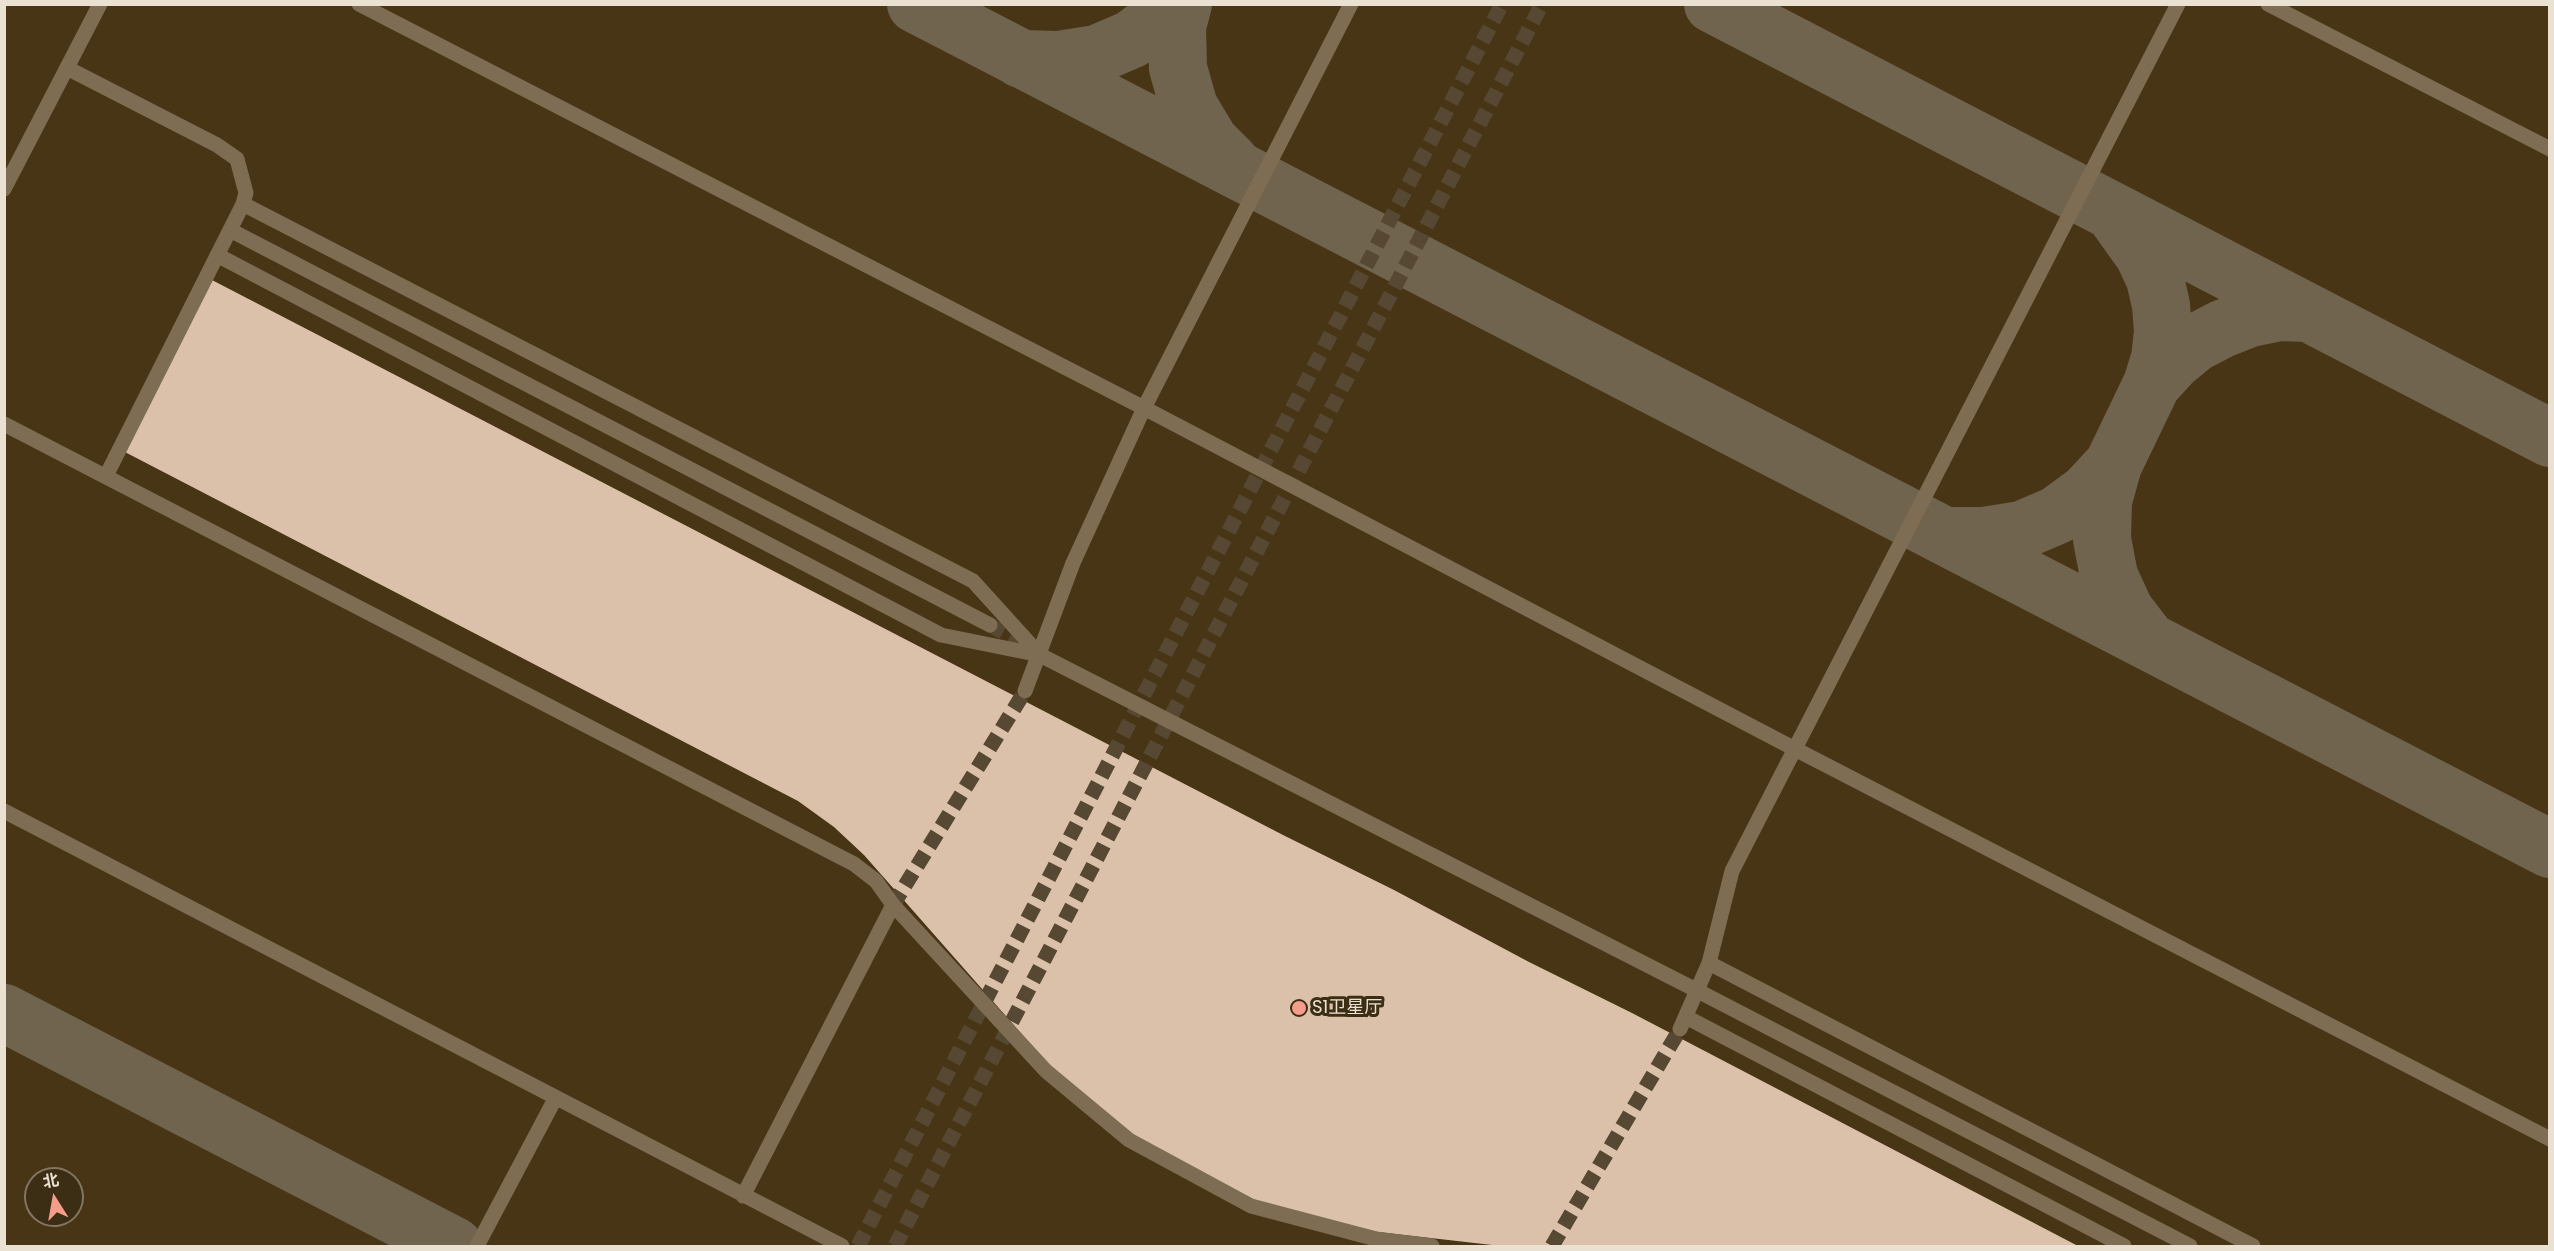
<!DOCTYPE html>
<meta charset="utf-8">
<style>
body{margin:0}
#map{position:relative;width:2554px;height:1251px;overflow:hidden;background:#3c2d15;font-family:Poppins,"Noto Sans SC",sans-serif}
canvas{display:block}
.frame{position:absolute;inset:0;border:6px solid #ebe1d3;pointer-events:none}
.north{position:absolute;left:24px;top:1167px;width:60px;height:60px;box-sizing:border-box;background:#3c2d15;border:2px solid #827561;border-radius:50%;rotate:349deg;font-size:16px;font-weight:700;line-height:24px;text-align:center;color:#ebe1d3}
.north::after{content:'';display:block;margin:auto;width:21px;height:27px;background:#f49d8b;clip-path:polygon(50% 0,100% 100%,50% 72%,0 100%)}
</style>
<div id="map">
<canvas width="2554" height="1251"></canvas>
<div class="frame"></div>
<div class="north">北</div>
</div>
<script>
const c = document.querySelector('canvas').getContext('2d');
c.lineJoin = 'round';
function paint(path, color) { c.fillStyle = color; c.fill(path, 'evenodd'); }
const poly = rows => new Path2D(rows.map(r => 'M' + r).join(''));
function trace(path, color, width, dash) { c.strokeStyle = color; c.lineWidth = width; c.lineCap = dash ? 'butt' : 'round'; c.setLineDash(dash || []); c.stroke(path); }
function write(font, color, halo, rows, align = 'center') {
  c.font = font + ' Poppins,"Noto Sans SC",sans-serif'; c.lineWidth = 6; c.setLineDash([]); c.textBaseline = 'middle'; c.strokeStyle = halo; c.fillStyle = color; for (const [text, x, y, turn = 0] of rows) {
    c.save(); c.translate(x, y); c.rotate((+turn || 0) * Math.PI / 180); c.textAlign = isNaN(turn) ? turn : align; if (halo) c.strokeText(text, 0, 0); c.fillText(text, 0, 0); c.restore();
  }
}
paint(poly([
 [5,5,2549,5,2549,1246,5,1246],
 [36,1179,72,1179,72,1215,36,1215]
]), '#483515');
trace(poly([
 [916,4,2550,849],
 [1183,4,1177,27,1178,68,1189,107,1210,142,1231,163],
 [1713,4,2550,438],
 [1021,59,1059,60,1097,54,1132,39,1162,16,1172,4],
 [2114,213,2144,255,2155,279,2161,305,2163,332,2160,358,2152,384,2113,465,2103,501,2102,539,2109,576,2125,611,2148,641],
 [2152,384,2172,362,2195,343,2222,329,2250,318,2279,312,2308,313],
 [1945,536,1984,536,2022,530,2057,515,2087,493,2113,465],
 [4,1013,454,1246]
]), '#71644e', 58);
paint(poly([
 [210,279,1283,835,1394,890,1529,962,1632,1013,2078,1246,1501,1246,1378,1232,1267,1205,1216,1183,1137,1139,1049,1065,864,855,834,827,798,801,121,450]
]), '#dcc1aa');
trace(poly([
 [990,625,1032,648],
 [893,905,1025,691],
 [858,1246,1502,4],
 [895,1246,1542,4],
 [1552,1246,1680,1029]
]), '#564832', 15, [15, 8]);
trace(poly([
 [359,4,1144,408,1793,748,2550,1139],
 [2268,4,2550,149],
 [67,68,217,145,237,159,246,193,243,204,106,476],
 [4,189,100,4],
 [243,204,973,581,1040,655],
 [230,230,990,625],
 [217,255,941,635,1040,655,1698,991,2190,1246],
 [4,424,854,864,876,881,893,905,1046,1071,1129,1140,1251,1206,1376,1239,1432,1246],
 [1025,691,1073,563,1144,408,1351,4],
 [4,811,842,1246],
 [1709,963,2253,1246],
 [1686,1017,2124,1246],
 [1680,1029,1709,963,1732,871,2178,4],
 [743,1196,893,905],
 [477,1246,555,1099]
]), '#7e6d53', 15);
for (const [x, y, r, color] of [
 [1299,1008,8,"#f49d8b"]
]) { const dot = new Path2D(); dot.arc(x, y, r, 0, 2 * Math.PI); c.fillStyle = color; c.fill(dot); trace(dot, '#3c2d15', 2); }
write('18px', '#ebe1d3', '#3c2d15', [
 ["S1卫星厅",1312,1008]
], 'left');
</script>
